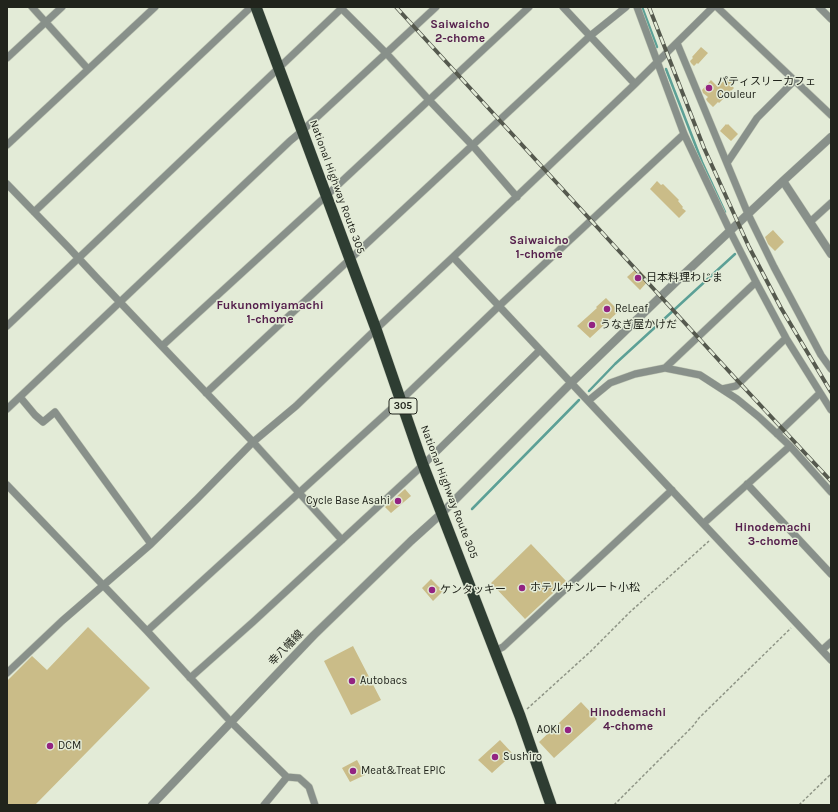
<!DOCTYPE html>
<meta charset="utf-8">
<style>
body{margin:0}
#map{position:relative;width:838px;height:812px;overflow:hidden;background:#e3ebd7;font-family:Karla,sans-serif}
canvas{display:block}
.frame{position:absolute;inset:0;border:8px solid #21241c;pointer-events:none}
</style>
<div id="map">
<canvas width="838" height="812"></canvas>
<div class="frame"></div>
</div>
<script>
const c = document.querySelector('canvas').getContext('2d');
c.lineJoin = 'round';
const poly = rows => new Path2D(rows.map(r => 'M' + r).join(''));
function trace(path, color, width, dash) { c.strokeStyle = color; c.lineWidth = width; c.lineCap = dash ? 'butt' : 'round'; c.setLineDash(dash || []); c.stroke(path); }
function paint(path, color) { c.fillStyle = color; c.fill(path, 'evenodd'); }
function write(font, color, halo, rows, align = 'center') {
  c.font = font + ' Karla,"Noto Sans JP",sans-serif'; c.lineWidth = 3; c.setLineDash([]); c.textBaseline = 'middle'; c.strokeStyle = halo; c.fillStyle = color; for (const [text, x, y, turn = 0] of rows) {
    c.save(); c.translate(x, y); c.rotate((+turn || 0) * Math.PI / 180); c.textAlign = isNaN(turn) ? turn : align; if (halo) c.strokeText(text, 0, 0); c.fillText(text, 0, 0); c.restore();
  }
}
trace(poly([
 [642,7,657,47],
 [666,69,702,162,725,212],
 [589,391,615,364,735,254],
 [472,509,579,400]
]), '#5ca096', 2.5);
paint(poly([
 [701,47,708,53,698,64,697,63,694,66,691,63,690,61,693,58,692,57],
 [727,77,734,83,731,85,734,88,719,103,718,102,713,107,707,101,706,99,708,97,703,93,702,90,711,80,718,87],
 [726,124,727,125,728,124,738,134,731,141,720,131],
 [657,181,661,185,663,184,679,200,678,201,683,207,682,208,686,211,679,218,650,189],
 [773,230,784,242,775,251,768,244,765,237],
 [637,268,649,280,640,290,627,277],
 [606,298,619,311,590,338,577,326,597,308,596,307],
 [405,489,411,496,391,513,385,507],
 [531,544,566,581,525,619,491,583],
 [431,579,443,591,433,601,422,588],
 [88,627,150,688,35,805,7,805,7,681,32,656,47,670],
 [353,646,381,700,351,715,324,661],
 [581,702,597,719,554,758,539,742],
 [500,740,513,754,492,773,478,760],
 [357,760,365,775,350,782,342,768]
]), '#cabc88');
const minor = poly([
 [32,7,88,69],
 [340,7,386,53,429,100,473,146,517,197],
 [563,7,635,84],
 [637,7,684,134,730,231,756,282,786,338,831,410],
 [717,7,831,115],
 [819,7,831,19],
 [677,43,748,214,774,267,821,355,831,369],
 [7,58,62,7],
 [7,145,155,7],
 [727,163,757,118,795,80],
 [7,184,69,248,96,277,253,442,342,540],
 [34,212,251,7],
 [810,222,831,203],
 [453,257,831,660],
 [7,326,343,7],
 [162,346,326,196,529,7],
 [665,368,756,282],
 [722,389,736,386,786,338],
 [206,393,590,36,626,7],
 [20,397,35,415,43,422,55,412,151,544],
 [588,401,610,383,635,374,665,368,700,375,737,399,759,417,790,446,831,492],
 [7,409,290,141,302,131,436,7],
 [777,434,820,393],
 [747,484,831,574],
 [7,485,147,631,231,722,287,777,299,778,309,787,315,805],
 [704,523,790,446],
 [147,631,401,400,499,306,684,134],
 [822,650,831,642],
 [495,651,503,647,672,490],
 [7,673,62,621,151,544,198,498,253,442,296,406,373,332,376,329,453,257,635,84,713,7],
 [190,678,253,622,423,465,540,350],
 [264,805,287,777]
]);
const tertiary = poly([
 [783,181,831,254],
 [152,805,314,635,411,541,442,513,571,383,681,277,783,181,831,137]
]);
const trunk = poly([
 [256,7,376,329,423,465,520,716,551,805]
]);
trace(minor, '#c0c7b5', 8);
trace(tertiary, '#c0c7b5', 9);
trace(trunk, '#c0c7b5', 12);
trace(poly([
 [527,709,590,652,630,612,709,541],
 [614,805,693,726,699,718,791,628],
 [799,805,831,774]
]), '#8f9586', 1.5, [3, 2]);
trace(minor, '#88908a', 7);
trace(tertiary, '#88908a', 8);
trace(trunk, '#2e3d32', 11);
const rail = poly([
 [396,7,736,379,831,481],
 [649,7,704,148,749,247,781,308,831,392]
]);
trace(rail, '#55594e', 4);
trace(rail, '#e3ebd7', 2.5, [8]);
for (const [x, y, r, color] of [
 [709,88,4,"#932382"],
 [638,278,4,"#932382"],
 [607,309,4,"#932382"],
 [592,325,4,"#932382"],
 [398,501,4,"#932382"],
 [522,588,4,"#932382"],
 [432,590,4,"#932382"],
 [352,681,4,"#932382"],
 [568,730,4,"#932382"],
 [50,746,4,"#932382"],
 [495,757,4,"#932382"],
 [353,771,4,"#932382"]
]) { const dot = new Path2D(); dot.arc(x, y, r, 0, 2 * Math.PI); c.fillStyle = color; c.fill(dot); trace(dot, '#e3ebd7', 1.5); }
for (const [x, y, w] of [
 [403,406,28]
]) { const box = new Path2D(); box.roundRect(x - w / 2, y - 8, w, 16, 3); c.fillStyle = '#e3ebd7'; c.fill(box); trace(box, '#21241c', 1); }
write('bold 10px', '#21241c', null, [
 ["305",403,406]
]);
write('11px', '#21241c', '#e3ebd7', [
 ["パティスリーカフェ",717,82],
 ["Couleur",717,95],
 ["日本料理わじま",646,278],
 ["ReLeaf",615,309],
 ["うなぎ屋かけだ",600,325],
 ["Cycle Base Asahi",390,501,"right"],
 ["ホテルサンルート小松",530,588],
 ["ケンタッキー",440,590],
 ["Autobacs",360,681],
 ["AOKI",560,730,"right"],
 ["DCM",58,746],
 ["Sushiro",503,757],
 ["Meat&Treat EPIC",361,771]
], 'left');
write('11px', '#21241c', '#e3ebd7', [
 ["National Highway Route 305",337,187,70],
 ["National Highway Route 305",449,492,69],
 ["幸八幡線",286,648,-46]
]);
write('bold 12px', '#56204d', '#e3ebd7', [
 ["Saiwaicho",460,25],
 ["2-chome",460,39],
 ["Saiwaicho",539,241],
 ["1-chome",539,255],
 ["Fukunomiyamachi",270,306],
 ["1-chome",270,320],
 ["Hinodemachi",773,528],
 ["3-chome",773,542],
 ["Hinodemachi",628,713],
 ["4-chome",628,727]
]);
</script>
